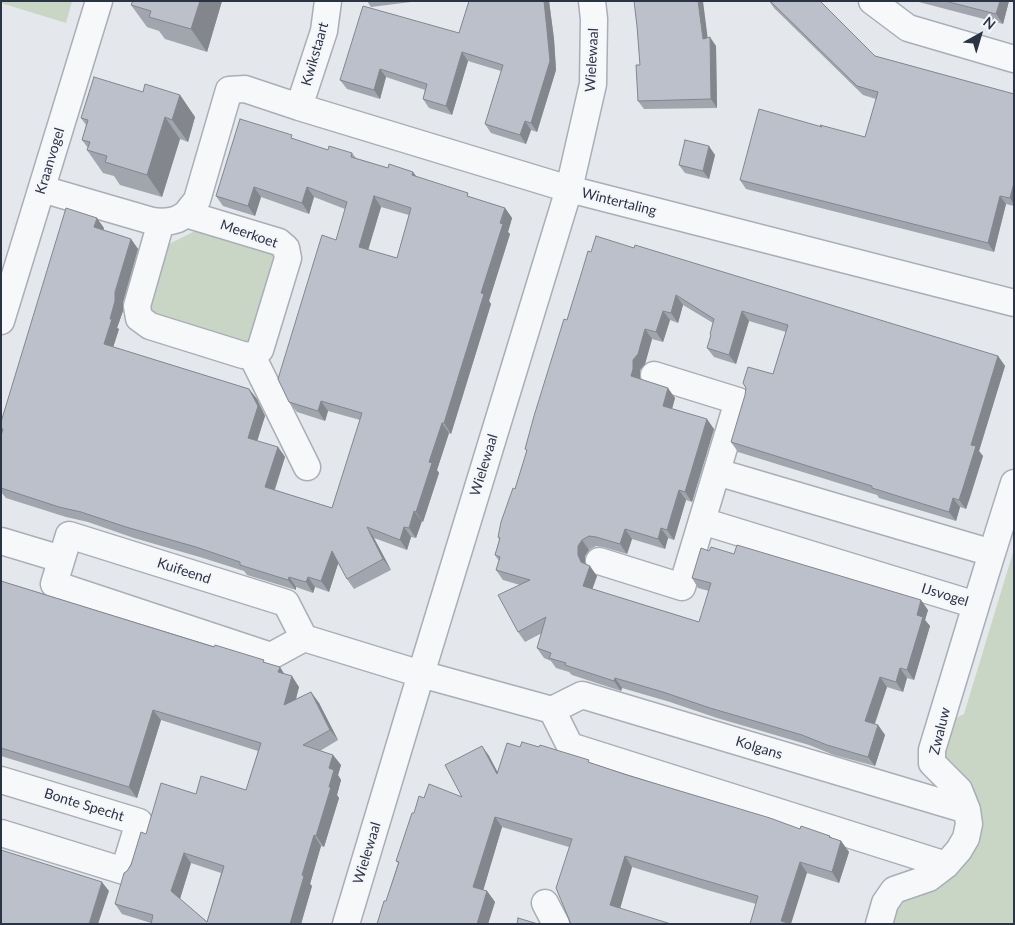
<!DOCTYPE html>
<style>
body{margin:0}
#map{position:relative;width:1015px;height:925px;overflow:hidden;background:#e4e7ec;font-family:Lato,sans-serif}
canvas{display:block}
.frame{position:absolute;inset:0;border:2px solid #2b3445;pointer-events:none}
.north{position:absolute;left:955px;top:10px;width:50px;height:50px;-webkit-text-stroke:4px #f4f6f9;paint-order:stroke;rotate:39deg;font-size:14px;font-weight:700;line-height:20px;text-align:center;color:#2b3445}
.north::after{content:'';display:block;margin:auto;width:18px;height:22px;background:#2b3445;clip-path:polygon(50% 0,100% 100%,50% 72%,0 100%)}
</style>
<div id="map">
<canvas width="1015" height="925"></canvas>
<div class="frame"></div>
<div class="north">N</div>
</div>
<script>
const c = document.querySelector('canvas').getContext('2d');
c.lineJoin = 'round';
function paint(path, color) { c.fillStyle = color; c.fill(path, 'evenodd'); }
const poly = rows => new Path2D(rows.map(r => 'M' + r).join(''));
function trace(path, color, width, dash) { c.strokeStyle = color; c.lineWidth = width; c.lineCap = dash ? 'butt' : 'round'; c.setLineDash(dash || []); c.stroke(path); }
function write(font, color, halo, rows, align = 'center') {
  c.font = font + ' Lato,sans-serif'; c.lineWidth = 4.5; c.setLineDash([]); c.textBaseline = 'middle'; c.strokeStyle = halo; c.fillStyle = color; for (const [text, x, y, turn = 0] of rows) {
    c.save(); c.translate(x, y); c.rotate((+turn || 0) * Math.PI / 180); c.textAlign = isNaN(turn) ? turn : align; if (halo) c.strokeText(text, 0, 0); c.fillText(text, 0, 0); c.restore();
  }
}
paint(poly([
 [1,1,72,1,66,23,1,3],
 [209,224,278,250,249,343,147,312,165,246],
 [1014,549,1014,924,891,924,898,900,975,841,941,762,952,720,964,714]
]), '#c9d6c5');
const street = poly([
 [872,1,908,28,1014,59],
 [299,107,324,31,328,1],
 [42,189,152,221,161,222,171,221,178,219,186,214,197,200,229,90,245,89,299,107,569,189,1014,303],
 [161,222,137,306,139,318,150,326,243,355,252,356,260,350,288,258,286,248,279,242,186,214],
 [1,321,99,1],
 [252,356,307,467],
 [702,521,976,605,992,553,717,472],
 [1,541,61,559],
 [992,553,1014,483],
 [599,561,682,587,738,401,654,375],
 [304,638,286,603,69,535,54,584,271,656,304,638,421,674,552,710],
 [1,780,139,822,124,871,1,833],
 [946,865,570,746,552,710,582,695,967,810],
 [545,903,556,924],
 [346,924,421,674,569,189,593,84,594,19,592,1],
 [879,924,885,903,894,890,929,878,946,865,959,850,966,838,969,824,967,810,959,790,932,763,932,750,976,605]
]);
trace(street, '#a9aeb7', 29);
trace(street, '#f7f8fa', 26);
paint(poly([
 [131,1,222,1,207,52,165,39,159,31,147,27,131,5,132,3],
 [367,1,419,1,371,7],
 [469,1,549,1,554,39,556,70,537,132,531,130,526,144,491,133,485,124,501,71,468,61,452,115,429,108,423,99,425,90,386,77,380,99,347,89,340,80,459,33],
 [769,1,820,1,875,56,1014,94,1014,206,1006,204,994,252,746,189,740,180,821,127,865,137,876,99,863,95,774,8],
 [915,1,1009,1,1003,24],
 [637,26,708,38,716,46,717,108,644,109,638,101,640,65],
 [143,92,180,95,195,117,188,142,180,139,162,197,120,185,114,176,103,173,87,150,88,148,82,140,86,125,81,118],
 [296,140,328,150,352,153,356,158,388,168,413,172,417,177,471,197,505,208,512,218,508,232,510,234,489,301,491,304,451,434,449,433,437,470,439,473,423,522,422,521,416,538,411,537,407,550,374,538,391,570,354,589,347,579,338,563,329,592,315,587,313,593,296,587,296,590,247,575,244,571,203,558,134,538,88,522,66,517,6,498,1,492,1,436,3,432,1,430,1,422,104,228,104,230,131,239,138,249,123,302,123,311,117,328,119,329,113,347,249,389,257,399,265,416,257,441,278,447,285,457,275,490,332,508,360,420,328,411,325,421,297,412,289,402,345,209,314,197,309,214,261,197,255,216,223,206,216,196],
 [381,207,409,215,397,258,368,250],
 [715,155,709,179,685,173,679,165],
 [583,268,998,356,1005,366,979,451,983,456,970,498,966,509,960,507,956,521,879,498,877,495,738,452,731,442,773,374,786,332,749,321,736,364,714,357,707,348,711,336,710,334,713,323,683,305,678,323,670,320,663,342,652,339,645,364,640,370,640,379,675,398,672,409,714,429,692,502,686,500,674,540,668,538,665,549,632,539,627,554,603,547,596,546,589,550,585,556,585,563,597,576,592,589,699,622,709,591,698,588,692,578,709,551,734,554,928,610,925,620,930,626,914,680,907,678,903,692,887,687,875,724,878,725,885,735,875,766,834,755,809,745,765,732,717,718,670,702,622,688,621,691,572,675,569,672,556,668,551,661,544,658,537,648,542,633,525,642,518,632,520,585,503,580,496,570,499,561,495,555,499,540,498,537,515,489,527,451,525,449,567,320],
 [1,581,265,662,285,674,299,687,296,700,311,692,319,703,338,740,320,751,333,755,341,765,338,775,341,780,337,795,339,798,324,847,321,846,310,884,312,886,301,924,151,924,151,923,122,914,115,904,127,871,146,834,196,794,246,790,258,751,161,720,137,798,1,756],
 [191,863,221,873,207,922,180,899],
 [482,746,489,756,497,772,520,747,591,763,800,829,830,836,832,838,841,841,849,852,839,883,807,873,756,904,707,890,632,867,620,908,571,924,569,847,502,827,483,890,487,891,495,902,488,924,377,924,386,901,398,863,396,861,414,813,424,798,462,797]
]), '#a1a5ae');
paint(poly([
 [200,1,222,1,207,52,191,29],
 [544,1,549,1,554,39,556,70,537,132,531,123],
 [698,1,703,1,709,48,703,39],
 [1000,1,1009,1,1003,24,996,14],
 [710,37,716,46,717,108,711,99],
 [462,52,468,61,452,115,446,106],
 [380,69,386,77,380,99,374,90],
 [180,95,195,117,188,142,172,120],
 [165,117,180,139,162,197,147,175],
 [525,121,531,130,526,144,520,135],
 [709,146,715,155,709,179,703,171],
 [413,172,420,182,412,175],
 [1014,183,1014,204,1010,198],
 [254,187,261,197,255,216,248,206],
 [307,187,314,197,309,214,302,203],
 [374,196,381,207,366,257,359,247],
 [1000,196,1006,204,994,252,988,243],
 [505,208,512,218,508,232,510,234,489,301,491,304,451,434,444,423],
 [97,218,104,228,101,238,94,227],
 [131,239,138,249,123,302,123,311,117,328,119,329,111,354,104,344,115,292],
 [676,295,683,305,678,323,671,313],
 [663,311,670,320,663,342,656,332],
 [742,311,749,321,736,364,729,355],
 [645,329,652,339,645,364,640,370,640,379,631,376,633,360],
 [998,356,1005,366,979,451,983,456,966,509,959,500,971,445],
 [668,388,675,398,670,416,663,406],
 [249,389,257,399,265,416,255,448,248,438],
 [321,401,328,411,325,421,318,411],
 [707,419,714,429,692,502,685,492],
 [442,423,449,433,437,470,439,473,423,522,416,512,429,462],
 [278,447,285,457,272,497,265,487],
 [679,490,686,500,674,540,667,530],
 [953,498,960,507,956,521,949,512],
 [414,511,422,521,416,538,409,528],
 [367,527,374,538,391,570,383,559],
 [404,527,411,537,407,550,400,540],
 [661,528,668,538,665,549,658,539],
 [625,529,632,539,627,554,620,544],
 [582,540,589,550,585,556,585,565,590,566,597,576,590,596,583,586,581,562,578,555,578,546],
 [332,551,339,561,329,592,321,581],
 [289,577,296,587,296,590,288,580],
 [308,577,315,587,313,593,306,582],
 [921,600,928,610,925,620,930,626,914,680,907,670,917,615],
 [280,667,287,678,278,672],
 [900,668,907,678,903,692,896,682],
 [292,676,299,687,291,716,284,705],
 [880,677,887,687,872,731,865,721],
 [615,678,622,688,621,691,614,681],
 [311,692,319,703,338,740,330,730],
 [153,710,161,720,137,798,129,787],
 [878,725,885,735,875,766,868,757],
 [482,746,489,756,504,784,497,774],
 [333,755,341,765,338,775,341,780,337,795,339,798,324,847,316,836,329,787,329,768],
 [495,817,502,827,481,898,473,887],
 [314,835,321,846,310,884,312,886,301,924,290,924,302,875],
 [841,841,849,852,839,883,832,872],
 [184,853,191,863,179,902,171,891],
 [625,856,632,867,618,916,610,905],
 [800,862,807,873,791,924,781,921],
 [102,882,109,891,98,924,89,924],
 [487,891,495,902,488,924,477,924]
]), '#83868d');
const building = poly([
 [133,1,200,1,191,29,149,17,151,11,131,5,133,1],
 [469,1,544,1,547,30,550,61,531,123,525,121,520,135,485,124,503,65,462,52,446,106,423,99,427,84,380,69,374,90,340,80,363,6,459,33,469,1],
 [634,1,698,1,703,39,710,37,711,99,638,101,636,65,640,65,637,26,634,1],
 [770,1,820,1,875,56,1014,94,1014,183,1010,198,1000,196,988,243,740,180,759,109,822,127,820,125,865,137,878,92,857,86,770,1],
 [945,1,1000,1,996,14,945,1],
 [94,77,143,92,145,84,180,95,172,120,165,117,147,175,105,162,107,156,87,150,90,142,82,140,88,120,81,118,94,77],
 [240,119,292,135,291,138,328,150,329,146,352,153,351,157,388,168,389,164,413,172,412,175,468,193,467,196,505,208,500,223,503,224,481,293,484,294,444,423,442,423,429,462,432,463,416,512,414,511,409,528,404,527,400,540,367,527,383,559,347,579,332,551,321,581,308,577,306,582,289,577,288,580,240,565,240,562,196,547,126,527,81,512,59,507,1,488,1,436,3,429,1,428,1,422,66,208,97,218,94,227,131,239,115,292,115,301,110,319,112,319,104,344,249,389,258,406,248,438,278,447,265,487,332,508,362,413,321,401,318,411,289,402,278,379,322,235,336,240,347,202,307,187,302,203,254,187,248,206,216,196,240,119],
 [374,196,411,208,397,258,359,247,374,196],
 [685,140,709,146,703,171,679,165,685,140],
 [596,236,634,248,635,245,998,356,971,445,976,446,963,488,959,500,953,498,949,512,872,488,872,486,731,442,745,395,746,388,743,383,748,367,773,374,788,325,742,311,729,355,707,348,711,335,710,334,714,319,676,295,671,313,663,311,656,332,645,329,638,354,633,360,633,369,631,376,668,388,663,406,707,419,685,492,679,490,667,530,661,528,658,539,625,529,620,544,596,537,589,536,582,540,578,546,578,555,581,562,590,566,583,586,699,622,711,583,692,578,701,548,709,551,711,547,734,554,737,545,921,600,917,615,923,617,907,670,900,668,896,682,880,677,865,721,878,725,868,757,827,745,802,735,758,722,710,708,663,692,615,678,614,681,565,665,566,663,549,658,551,653,537,648,546,617,518,632,498,595,530,580,496,570,500,557,495,555,500,538,498,537,501,522,513,488,515,489,527,450,525,449,534,416,564,319,567,320,583,268,588,251,591,252,596,236],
 [1,581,214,647,215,645,264,660,263,662,280,667,278,672,292,676,284,705,311,692,330,730,303,745,333,755,329,768,334,770,329,787,331,787,316,836,314,835,302,875,304,876,290,924,151,924,153,915,115,904,124,873,127,871,131,865,141,832,146,834,161,783,196,794,201,776,246,790,261,743,153,710,129,787,1,748,1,581],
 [184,853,224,866,207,922,171,891,184,853],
 [522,742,539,747,540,745,589,760,588,762,627,775,770,818,800,829,801,826,830,836,829,837,841,841,832,872,800,862,781,921,790,924,750,924,758,896,700,879,625,856,610,905,671,924,571,924,556,888,572,839,495,817,473,887,487,891,477,924,377,924,384,901,386,901,399,862,396,861,412,813,414,813,419,796,424,798,429,784,462,797,445,765,482,746,497,774,507,743,520,747,522,742],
 [1,850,102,882,89,924,1,924,1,850],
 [518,918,538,924,517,924,518,918]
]);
paint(building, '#bbc0ca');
trace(building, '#83868d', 1);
write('14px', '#2b3445', '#f4f6f9', [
 ["Kwikstaart",315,54,-74],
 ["Wielewaal",592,60,-87],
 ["Kraanvogel",50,161,-73],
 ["Wintertaling",619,202,14],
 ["Meerkoet",249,234,19],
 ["Wielewaal",484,465,-73],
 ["Kuifeend",184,571,18],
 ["IJsvogel",945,595,17],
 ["Zwaluw",940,731,-76],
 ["Kolgans",759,748,17],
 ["Bonte Specht",84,805,17],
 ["Wielewaal",367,853,-73]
]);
</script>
